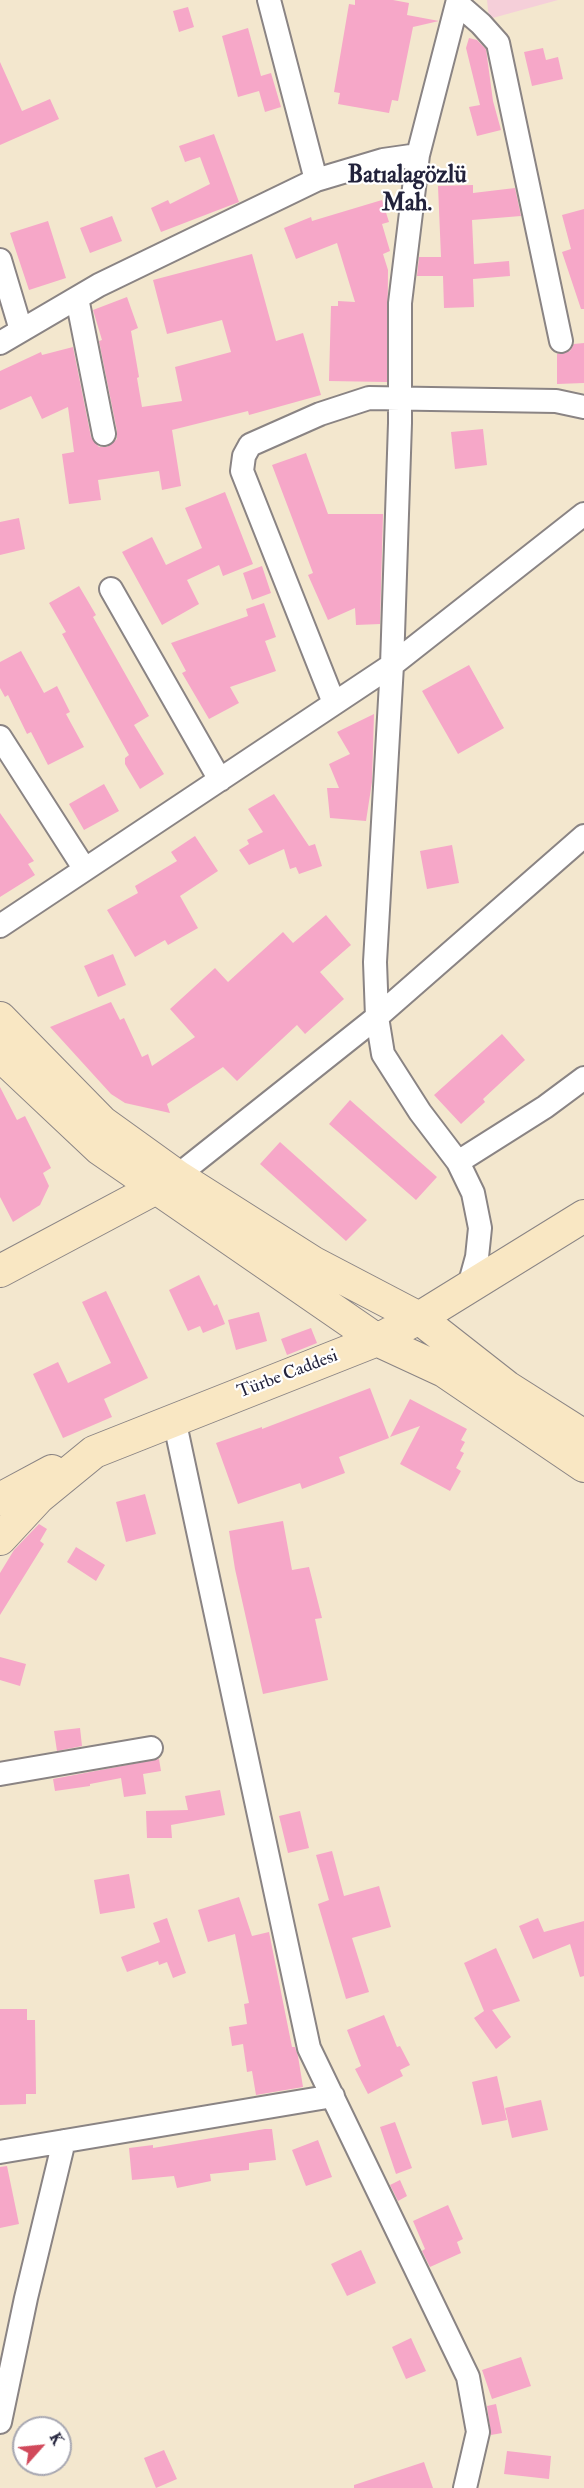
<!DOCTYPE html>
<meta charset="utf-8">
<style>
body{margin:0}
#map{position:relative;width:584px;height:2488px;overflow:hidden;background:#f3e7ce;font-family:"IM FELL Double Pica",serif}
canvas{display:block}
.north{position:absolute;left:12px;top:2416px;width:60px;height:60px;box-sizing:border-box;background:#fff;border:2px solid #a7a7b1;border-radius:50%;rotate:63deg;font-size:16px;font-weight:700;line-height:24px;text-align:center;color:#22223b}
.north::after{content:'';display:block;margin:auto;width:21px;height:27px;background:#d1495b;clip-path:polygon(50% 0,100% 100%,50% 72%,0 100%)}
</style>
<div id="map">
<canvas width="584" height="2488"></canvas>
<div class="north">K</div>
</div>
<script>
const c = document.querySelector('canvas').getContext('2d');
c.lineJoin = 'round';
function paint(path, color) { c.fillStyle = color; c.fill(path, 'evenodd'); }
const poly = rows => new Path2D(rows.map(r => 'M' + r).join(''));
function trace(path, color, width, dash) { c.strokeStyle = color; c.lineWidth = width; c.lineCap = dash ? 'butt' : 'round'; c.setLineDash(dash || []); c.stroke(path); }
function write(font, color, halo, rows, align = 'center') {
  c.font = font + ' "IM FELL Double Pica",serif'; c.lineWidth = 4.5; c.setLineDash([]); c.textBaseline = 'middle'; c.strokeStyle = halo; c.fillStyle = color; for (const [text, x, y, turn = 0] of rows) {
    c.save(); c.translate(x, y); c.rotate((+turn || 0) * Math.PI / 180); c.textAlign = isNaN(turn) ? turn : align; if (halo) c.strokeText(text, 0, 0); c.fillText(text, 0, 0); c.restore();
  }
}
paint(poly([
 [487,0,558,0,489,19]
]), '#f5cfd9');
paint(poly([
 [355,0,393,0,409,3,407,15,439,21,413,27,398,101,392,100,389,113,338,104,340,93,334,92,349,4,355,5],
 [188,7,194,27,179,32,173,11],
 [248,28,261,76,271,73,281,107,265,112,259,91,238,97,222,36],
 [469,38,477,40,486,49,493,101,501,130,477,136,469,107,480,105,466,48],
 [543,48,546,60,558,57,563,79,532,86,524,52],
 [0,62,22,111,50,99,59,119,0,145],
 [214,134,239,202,161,232,151,208,168,200,170,204,210,184,200,157,185,162,179,146],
 [473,185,473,193,515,188,521,216,472,220,474,264,509,261,510,276,473,279,474,307,444,308,443,276,417,276,419,257,441,257,438,186],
 [382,200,389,222,382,224,390,251,383,254,388,270,387,382,329,381,331,306,338,306,338,301,355,302,337,243,296,259,284,228,311,217,312,221],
 [584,209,584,309,581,309,562,252,571,249,562,215],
 [112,216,122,241,90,253,80,228],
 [48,221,66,278,29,290,10,233],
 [252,254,276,341,303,333,321,395,249,415,248,411,172,430,181,486,162,490,159,471,98,480,101,500,69,504,62,454,74,452,68,407,42,419,31,396,0,410,0,371,41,352,42,355,73,347,91,437,99,447,107,447,117,439,117,431,99,341,102,340,93,310,127,297,138,328,131,331,139,377,137,378,142,407,182,401,175,367,231,352,222,320,167,334,153,280],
 [584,343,584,383,557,384,557,354,570,351,574,344],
 [483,429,487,465,455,469,451,432],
 [306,453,328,514,383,514,380,624,356,625,355,608,328,620,308,575,313,573,272,465],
 [225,492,253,564,223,576,219,565,187,580,199,604,162,625,122,552,152,537,166,565,202,548,185,508],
 [19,518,25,549,0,555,0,522],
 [262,566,271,593,252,600,243,573],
 [79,586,96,615,93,617,149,716,134,725,164,774,140,789,125,764,125,758,129,755,62,634,66,632,49,603],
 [264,603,276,637,265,641,276,671,230,687,239,703,209,719,182,673,186,671,171,643,248,616,246,609],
 [21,651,44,693,57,686,70,712,66,714,84,747,48,765,31,732,27,734,8,695,5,697,0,688,0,662],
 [469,665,504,728,458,754,422,691],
 [374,714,372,782,366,821,330,818,327,788,339,788,329,764,350,754,337,732],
 [104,784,119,811,84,830,69,804],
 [274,794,309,846,315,844,322,866,299,874,296,867,290,869,284,849,249,865,239,850,249,844,247,840,263,832,248,809],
 [0,813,34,861,28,864,35,875,0,897],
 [195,836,218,871,180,896,198,928,168,945,165,940,135,957,107,910,138,893,135,886,177,861,171,852],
 [452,845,459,883,427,889,420,851],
 [326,915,351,945,320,972,344,999,305,1034,297,1025,237,1081,223,1067,167,1104,170,1113,125,1103,111,1094,50,1027,111,1002,120,1020,124,1018,142,1057,148,1054,152,1066,195,1037,170,1009,215,968,228,982,283,932,293,943],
 [113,954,126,985,98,997,84,966],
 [502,1034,525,1060,483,1099,485,1102,461,1124,434,1095],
 [0,1087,17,1120,25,1116,51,1168,43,1173,49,1186,40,1205,13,1222,0,1197],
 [350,1100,437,1177,416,1200,329,1124],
 [280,1142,367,1220,346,1241,260,1164],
 [199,1275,214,1306,217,1304,225,1324,203,1333,200,1326,188,1331,169,1290],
 [106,1291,148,1378,104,1399,112,1417,63,1438,33,1374,58,1362,68,1383,111,1363,82,1302],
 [259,1312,267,1341,236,1350,228,1320],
 [311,1328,317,1343,287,1355,281,1339],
 [370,1388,389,1438,339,1457,345,1473,302,1489,300,1483,238,1504,216,1443,262,1427,262,1429],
 [410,1399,467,1429,461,1440,465,1442,460,1451,464,1453,456,1468,461,1471,450,1491,400,1464,420,1426,390,1437],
 [145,1494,156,1534,126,1542,116,1502],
 [283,1521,292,1570,309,1567,322,1618,315,1619,328,1680,263,1694,235,1569,229,1531],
 [39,1524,47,1529,40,1541,44,1544,0,1615,0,1573,14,1550],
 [76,1547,105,1565,96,1581,67,1562],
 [0,1657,26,1664,20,1686,0,1680],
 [80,1728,82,1746,57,1751,54,1731],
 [159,1759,161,1771,143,1774,146,1794,124,1797,121,1778,90,1784,90,1786,55,1791,53,1779],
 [220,1790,225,1815,171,1825,172,1838,147,1838,146,1811,188,1810,185,1796],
 [300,1811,309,1848,288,1853,279,1816],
 [332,1851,344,1896,379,1886,391,1927,352,1938,369,1992,346,1999,318,1904,329,1900,316,1855],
 [129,1874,135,1908,100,1914,94,1880],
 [239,1897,252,1936,269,1932,292,2047,295,2047,298,2056,303,2087,256,2095,252,2071,247,2072,243,2044,232,2046,229,2027,247,2024,244,2004,249,2003,235,1934,208,1942,198,1910],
 [167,1918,186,1973,173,1978,167,1962,159,1965,158,1961,127,1972,121,1957,160,1942,153,1923],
 [538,1918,544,1932,584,1921,584,1976,580,1977,570,1944,533,1959,519,1926],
 [496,1948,520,2001,492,2010,511,2037,496,2049,474,2018,484,2011,464,1963],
 [0,2009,27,2009,27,2020,35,2020,36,2094,26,2094,26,2104,0,2105],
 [384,2015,397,2047,400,2046,410,2065,400,2070,403,2076,368,2094,355,2069,361,2066,347,2030],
 [497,2076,507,2120,482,2125,472,2082],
 [541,2100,548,2130,512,2138,505,2108],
 [395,2122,412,2168,396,2174,380,2127],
 [265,2129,272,2129,276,2160,249,2163,249,2170,210,2174,211,2181,177,2188,174,2176,132,2180,129,2148,153,2145,153,2148],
 [318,2140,332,2177,306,2186,292,2150],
 [7,2166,19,2224,0,2228,0,2167],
 [400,2180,407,2196,398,2201,390,2185],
 [448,2205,463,2239,457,2242,461,2253,430,2267,422,2251,425,2249,413,2221],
 [361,2250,376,2283,347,2296,331,2264],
 [411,2338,426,2371,406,2379,392,2347],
 [521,2357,531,2386,492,2399,482,2370],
 [496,2404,502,2433,491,2435,487,2406],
 [164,2450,177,2479,156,2488,144,2458],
 [507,2451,551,2456,549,2479,504,2474],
 [424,2462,433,2488,354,2488,354,2485]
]), '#f6a7c8');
const street = poly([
 [269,0,316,180],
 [458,0,418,155,400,303,400,423,392,665,375,962,377,1017,383,1054,420,1112,458,1162,473,1193,480,1228,477,1257,469,1286],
 [458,4,481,24,498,43,561,341],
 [0,260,21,330],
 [77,298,104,434],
 [0,343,99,285,316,180,383,160,418,155],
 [111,589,220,780],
 [334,703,242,471,244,456,250,445,320,414,369,398,556,401,584,407],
 [0,737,84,868],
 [0,926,392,665,584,514],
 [458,1162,545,1107,584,1078],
 [165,1183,177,1176,377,1017,584,836],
 [174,1419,309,2048,468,2377,478,2432,465,2488],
 [0,1774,151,1748],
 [0,2152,333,2096],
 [0,2422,26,2298,64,2141]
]);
const secondary = poly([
 [0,1018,102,1122,177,1176,314,1263,419,1318,507,1387,584,1436],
 [0,1055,100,1149,377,1340,444,1371,584,1466],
 [0,1271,156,1188],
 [0,1499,52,1471],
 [0,1539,39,1497,94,1452,377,1340,419,1318,584,1216]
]);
trace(street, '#8a8484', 26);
trace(secondary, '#8a8484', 34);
trace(street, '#fff', 22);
trace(secondary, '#f9e7c3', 32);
write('18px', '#22223b', '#fff', [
 ["Türbe Caddesi",288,1375,-21]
]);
write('bold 24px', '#22223b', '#fff', [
 ["Batıalagözlü",407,177],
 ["Mah.",407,205]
]);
</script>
